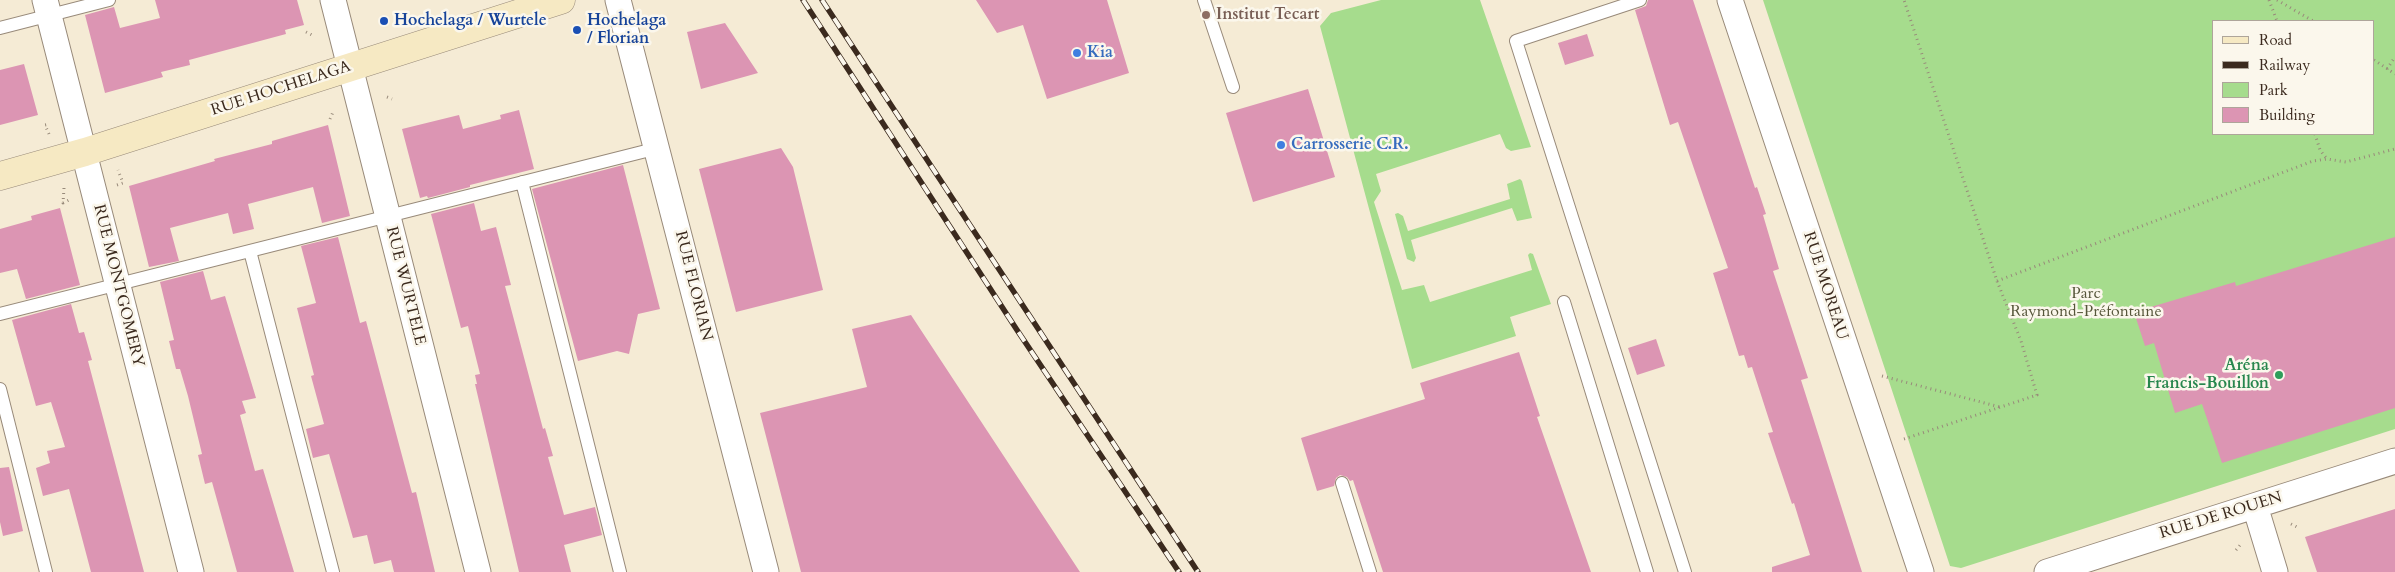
<!DOCTYPE html>
<meta charset="utf-8">
<style>
body{margin:0}
#map{position:relative;width:2395px;height:572px;overflow:hidden;background:#f5ebd5;font-family:Cardo,serif}
canvas{display:block}
.legend{position:absolute;left:2212px;top:20px;width:162px;height:115px;box-sizing:border-box;background:#fbf7ec;border:1px solid #aea59a;margin:0;padding:6px 9px;list-style:none;font-size:15px;color:#3b2a1e}
.legend li{display:flex;align-items:center;gap:10px;height:25px}
.legend b{width:25px;border:1px solid #aea59a}
</style>
<div id="map">
<canvas width="2395" height="572"></canvas>
<ul class="legend">
<li><b style="height:6px;background:#f6e9c3"></b>Road</li>
<li><b style="height:6px;background:#3b2a1e"></b>Railway</li>
<li><b style="height:14px;background:#a6dc8d"></b>Park</li>
<li><b style="height:14px;background:#dc95b3"></b>Building</li>
</ul>
</div>
<script>
const c = document.querySelector('canvas').getContext('2d');
c.lineJoin = 'round';
function paint(path, color) { c.fillStyle = color; c.fill(path, 'evenodd'); }
const poly = rows => new Path2D(rows.map(r => 'M' + r).join(''));
function trace(path, color, width, dash) { c.strokeStyle = color; c.lineWidth = width; c.lineCap = dash ? 'butt' : 'round'; c.setLineDash(dash || []); c.stroke(path); }
function write(font, color, halo, rows, align = 'center') {
  c.font = font + ' Cardo,serif'; c.lineWidth = 5; c.setLineDash([]); c.textBaseline = 'middle'; c.strokeStyle = halo; c.fillStyle = color; for (const [text, x, y, turn = 0] of rows) {
    c.save(); c.translate(x, y); c.rotate((+turn || 0) * Math.PI / 180); c.textAlign = isNaN(turn) ? turn : align; if (halo) c.strokeText(text, 0, 0); c.fillText(text, 0, 0); c.restore();
  }
}
paint(poly([
 [1381,0,1480,0,1531,147,1511,151,1506,148,1500,134,1376,174,1381,191,1374,202,1402,290,1424,285,1430,302,1532,270,1528,255,1530,253,1533,254,1551,304,1510,317,1516,336,1412,369,1320,26,1331,13],
 [1763,0,2395,0,2395,429,1961,568,1950,566],
 [2214,21,2374,21,2374,134,2214,134],
 [1520,179,1522,181,1532,218,1517,221,1512,208,1411,240,1416,258,1414,262,1407,259,1395,214,1398,213,1403,216,1408,231,1510,199,1507,184]
]), '#a6dc8d');
paint(poly([
 [155,0,297,0,304,25,285,30,286,34,189,60,190,65,161,72,163,77,105,93,85,15,114,7,120,28,160,18],
 [976,0,1107,0,1129,73,1047,99,1023,25,997,33],
 [1648,0,1693,0,1755,188,1757,187,1766,214,1763,215,1779,269,1773,271,1808,378,1801,380,1862,572,1772,572,1772,567,1810,555,1794,503,1792,504,1768,433,1773,432,1752,367,1748,368,1744,355,1739,356,1713,273,1728,268,1678,122,1670,125,1635,10,1646,6],
 [725,23,758,73,701,89,687,32],
 [1587,34,1594,56,1565,65,1558,43],
 [24,64,38,115,0,125,0,70],
 [1308,89,1335,177,1253,202,1226,113],
 [519,110,534,169,470,185,470,187,428,198,427,196,420,198,402,129,459,115,463,129,501,119,500,115],
 [328,125,350,216,322,223,313,187,248,204,254,229,233,234,228,213,170,228,179,261,149,267,129,186,215,161,214,159,272,144,272,141],
 [781,148,793,167,823,290,736,312,699,169],
 [623,165,660,309,638,314,629,354,617,351,578,361,532,189],
 [474,203,481,231,496,227,511,285,505,286,543,429,545,428,553,456,548,457,564,515,595,507,602,535,564,545,571,572,519,572,475,384,477,384,475,375,480,374,468,326,461,328,431,214],
 [60,208,80,285,26,299,17,269,0,273,0,229,32,220,31,216],
 [338,237,360,323,366,321,412,493,416,492,435,572,394,572,391,560,374,564,367,535,353,538,329,454,313,458,306,429,324,424,311,376,314,375,297,308,316,303,301,246],
 [2395,237,2395,408,2222,463,2202,404,2175,413,2154,343,2145,346,2134,312,2235,282,2236,286],
 [203,271,211,300,225,296,256,398,242,401,246,413,240,415,255,471,263,469,294,572,237,572,212,482,205,484,198,455,202,454,188,396,180,369,176,369,169,341,174,340,160,282],
 [71,304,79,333,84,332,92,360,88,361,144,572,91,572,69,489,43,496,36,468,50,463,47,451,65,447,51,402,36,406,12,320],
 [911,315,1080,572,801,572,760,413,867,387,852,329],
 [1656,339,1665,366,1637,375,1628,348],
 [1519,352,1540,416,1537,417,1591,572,1383,572,1353,480,1350,481,1347,477,1340,475,1336,478,1334,486,1317,491,1301,438,1425,399,1420,383],
 [9,467,23,531,3,536,0,522,0,468],
 [2395,509,2395,572,2317,572,2305,537]
]), '#dc95b3');
const lane = poly([
 [1204,0,1233,87],
 [1640,0,1516,41,1685,572],
 [0,28,109,0],
 [522,182,620,572],
 [250,251,333,572],
 [1564,302,1647,572],
 [0,314,658,148],
 [0,389,46,572],
 [1342,483,1370,572]
]);
const street = poly([
 [45,0,191,572],
 [333,0,478,572],
 [618,0,766,572],
 [1730,0,1921,572],
 [2255,506,2275,572],
 [2047,572,2395,461]
]);
const secondary = poly([
 [0,176,85,152,561,0]
]);
trace(lane, '#988a7a', 14);
trace(street, '#988a7a', 27);
trace(secondary, '#988a7a', 29);
trace(poly([
 [2269,0,2277,21],
 [2277,0,2313,21],
 [306,32,312,35],
 [2374,60,2395,74],
 [2387,69,2395,57],
 [387,97,392,99],
 [330,119,333,112],
 [49,134,45,125,50,124],
 [2315,134,2320,150,2327,159],
 [117,185,123,183,118,170],
 [64,188,63,203,69,200],
 [1997,281,2313,161,2327,159,2346,162,2395,149],
 [1882,376,2000,407],
 [1904,439,2037,395,2021,341,1997,281,1904,0],
 [2291,524,2297,527],
 [2236,550,2241,544]
]), '#988a7a', 3, [1, 4]);
trace(lane, '#fff', 12);
trace(street, '#fff', 25);
trace(secondary, '#f6e9c3', 28);
const rail = poly([
 [803,0,1017,330,1179,572],
 [822,0,1198,572]
]);
trace(rail, '#3b2a1e', 5.5);
trace(rail, '#fbf7ec', 4, [11]);
for (const [x, y, r, color] of [
 [1206,15,5,"#8d6e63"],
 [384,21,5,"#1a4fb4"],
 [577,30,5,"#1a4fb4"],
 [1077,53,5,"#3f7fe0"],
 [1281,145,5,"#3f7fe0"],
 [2279,375,5,"#2e9e5b"]
]) { const dot = new Path2D(); dot.arc(x, y, r, 0, 2 * Math.PI); c.fillStyle = color; c.fill(dot); trace(dot, '#fbf7ec', 2); }
write('bold 16px', '#785e54', '#fbf7ec', [
 ["Institut Tecart",1216,15]
], 'left');
write('bold 16px', '#164399', '#fbf7ec', [
 ["Hochelaga / Wurtele",394,21],
 ["Hochelaga",587,21],
 ["/ Florian",587,39]
], 'left');
write('bold 16px', '#366cbe', '#fbf7ec', [
 ["Kia",1087,53],
 ["Carrosserie C.R.",1291,145]
], 'left');
write('16px', '#3b2a1e', '#fbf7ec', [
 ["RUE HOCHELAGA",281,89,-18],
 ["RUE MONTGOMERY",118,286,76],
 ["RUE WURTELE",405,286,76],
 ["RUE FLORIAN",693,286,76],
 ["RUE MOREAU",1825,286,72],
 ["RUE DE ROUEN",2221,516,-17]
]);
write('16px', '#56563a', '#fbf7ec', [
 ["Parc",2086,294],
 ["Raymond-Préfontaine",2086,312]
]);
write('bold 16px', '#27864d', '#fbf7ec', [
 ["Aréna",2269,366],
 ["Francis-Bouillon",2269,384]
], 'right');
</script>
